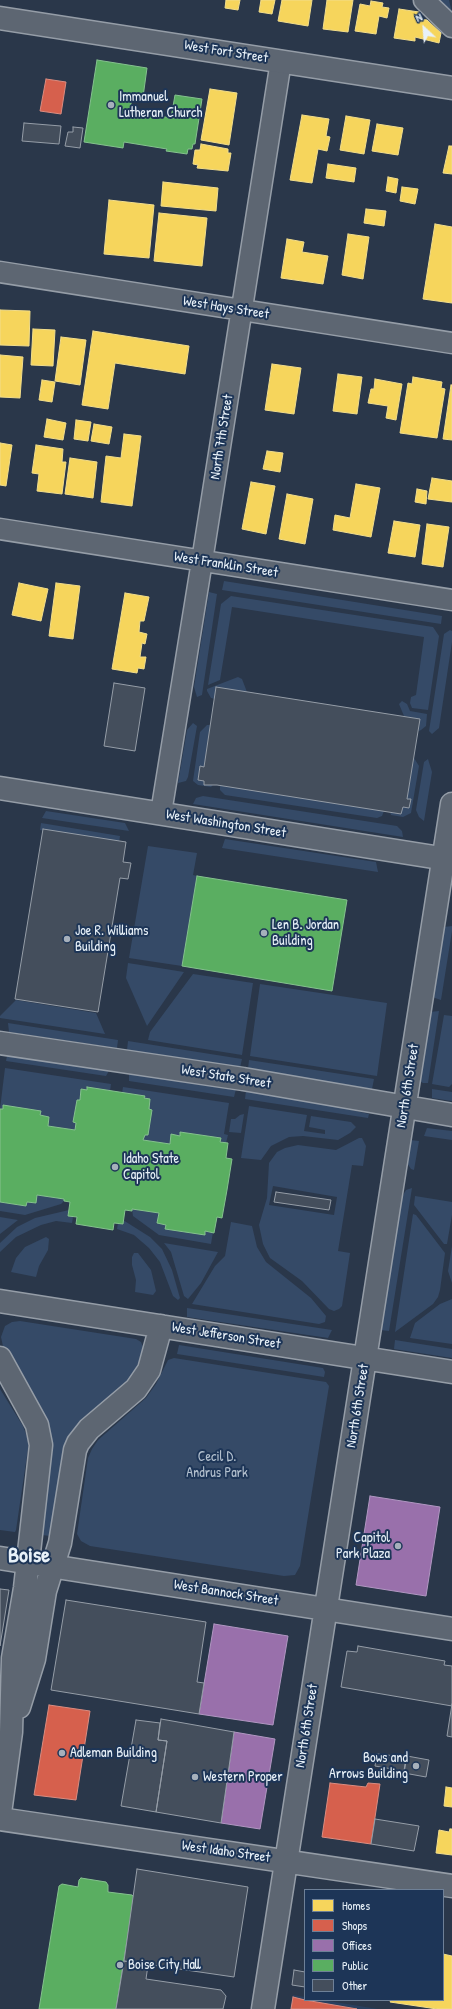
<!DOCTYPE html>
<style>
body{margin:0}
#map{position:relative;width:452px;height:2009px;overflow:hidden;background:#2a374a;font-family:"Patrick Hand",sans-serif}
canvas{display:block}
.legend{position:absolute;left:304px;top:1889px;width:140px;height:112px;box-sizing:border-box;background:#1d3557;border:1px solid #6e8097;margin:0;padding:5px 7px;list-style:none;font-size:12px;color:#e8f1f8}
.legend li{display:flex;align-items:center;gap:8px;height:20px}
.legend b{width:20px;border:1px solid #6e8097}
.north{position:absolute;left:404px;top:8px;width:40px;height:40px;-webkit-text-stroke:3px #1d3557;paint-order:stroke;rotate:334deg;font-size:11px;font-weight:700;line-height:16px;text-align:center;color:#e8f1f8}
.north::after{content:'';display:block;margin:auto;width:14px;height:18px;background:#e8f1f8;clip-path:polygon(50% 0,100% 100%,50% 72%,0 100%)}
</style>
<div id="map">
<canvas width="452" height="2009"></canvas>
<ul class="legend">
<li><b style="height:11px;background:#f6d55c"></b>Homes</li>
<li><b style="height:11px;background:#d6604d"></b>Shops</li>
<li><b style="height:11px;background:#9970ab"></b>Offices</li>
<li><b style="height:11px;background:#5aae61"></b>Public</li>
<li><b style="height:11px;background:#444e5c"></b>Other</li>
</ul>
<div class="north">N</div>
</div>
<script>
const c = document.querySelector('canvas').getContext('2d');
c.lineJoin = 'round';
function paint(path, color) { c.fillStyle = color; c.fill(path, 'evenodd'); }
const poly = rows => new Path2D(rows.map(r => 'M' + r).join(''));
function trace(path, color, width, dash) { c.strokeStyle = color; c.lineWidth = width; c.lineCap = dash ? 'butt' : 'round'; c.setLineDash(dash || []); c.stroke(path); }
function write(font, color, halo, rows, align = 'center') {
  c.font = font + ' "Patrick Hand",sans-serif'; c.lineWidth = 4; c.setLineDash([]); c.textBaseline = 'middle'; c.strokeStyle = halo; c.fillStyle = color; for (const [text, x, y, turn = 0] of rows) {
    c.save(); c.translate(x, y); c.rotate((+turn || 0) * Math.PI / 180); c.textAlign = isNaN(turn) ? turn : align; if (halo) c.strokeText(text, 0, 0); c.fillText(text, 0, 0); c.restore();
  }
}
paint(poly([
 [293,1995,305,1997,305,2000,322,2000,378,2009,290,2009]
]), '#2a405f');
paint(poly([
 [435,0,449,0,452,13],
 [224,581,442,616,441,624,222,590],
 [209,592,217,594,202,695,197,697,194,687],
 [231,596,433,627,439,636,428,710,412,708,410,703,411,697,416,695,424,637,232,607,220,680,208,685,221,604],
 [450,630,452,631,452,642,439,728,432,734,429,731,444,634],
 [238,677,242,679,247,692,215,699,211,698,207,691,207,689],
 [402,701,407,704,410,711,427,714,426,726,421,730,419,731,420,719,404,716,399,704],
 [193,723,197,726,188,777,186,781,178,783,187,730],
 [207,725,210,725,204,767,200,767,198,780,204,781,204,785,213,785,211,787,198,785,193,781,200,732],
 [414,758,419,766,411,813,403,817,391,815,390,812,401,814,403,807,409,808,411,800,407,799],
 [428,759,432,772,424,821,419,817,416,810,424,762],
 [220,785,384,811,382,816,377,818,225,795,220,790],
 [203,796,397,826,402,831,403,837,193,804,196,798],
 [46,811,125,823,129,831,42,818],
 [41,823,120,836,119,843,40,830],
 [225,839,376,862,378,872,222,848],
 [148,846,197,853,193,875,197,876,182,966,129,958],
 [452,926,452,931,441,1000,432,997,444,927],
 [128,963,184,972,147,1026,126,978],
 [193,974,253,983,242,1055,148,1040,150,1032],
 [260,984,387,1003,377,1076,250,1056],
 [16,1000,96,1013,105,1034,0,1018,0,1016],
 [439,1011,428,1083,423,1083,419,1081,430,1012],
 [444,1015,452,1016,452,1084,449,1087,432,1084],
 [8,1023,118,1040,117,1048,9,1032],
 [128,1041,242,1059,240,1068,127,1050],
 [7,1056,58,1061,110,1069,106,1076,6,1061],
 [249,1060,374,1079,372,1089,248,1069],
 [5,1068,111,1084,110,1091,87,1088,87,1090,81,1089,80,1100,77,1100,73,1122,76,1123,75,1130,48,1126,49,1117,3,1106,3,1109,0,1109],
 [129,1072,236,1089,234,1097,129,1081],
 [123,1087,229,1103,224,1134,228,1135,226,1143,220,1141,220,1138,181,1132,180,1136,171,1135,170,1144,143,1140,145,1135,148,1135,152,1110,149,1109,150,1099,144,1098,144,1096,122,1093],
 [432,1089,452,1092,452,1101,432,1098],
 [246,1090,308,1100,369,1114,368,1118,245,1099],
 [249,1106,307,1115,304,1131,325,1134,325,1130,309,1127,311,1116,351,1122,356,1127,350,1133,338,1140,303,1136,289,1137,271,1146,261,1160,241,1158],
 [244,1114,241,1133,229,1132,231,1119,235,1119,240,1115],
 [427,1128,452,1131,452,1140,424,1136],
 [359,1138,362,1138,366,1146,363,1166,352,1165,338,1251,350,1253,342,1306,339,1309,334,1311,329,1309,302,1281,270,1258,263,1244,259,1225,267,1198,269,1163,277,1152,285,1148,298,1145,336,1150],
 [273,1186,337,1197,334,1215,269,1205],
 [410,1140,419,1141,414,1170,411,1169,407,1163],
 [412,1188,389,1331,380,1330,402,1197,406,1190],
 [37,1195,64,1199,64,1201,61,1204,25,1215,0,1211,0,1202,26,1206,27,1202,36,1203],
 [415,1196,452,1202,452,1215,447,1244,444,1244,414,1205],
 [132,1209,159,1213,157,1223,166,1225,165,1229,205,1234,205,1231,213,1232,211,1244,159,1235,133,1216],
 [69,1210,68,1216,73,1217,72,1223,56,1221,41,1225,16,1237,0,1252,0,1243,17,1227,35,1218],
 [413,1214,416,1215,445,1253,440,1290,438,1297,433,1304,395,1332],
 [0,1217,18,1220,0,1234],
 [123,1220,150,1237,162,1249,172,1270,180,1298,178,1300,173,1296,160,1262,149,1248,134,1235,117,1229,118,1223,122,1224],
 [231,1222,252,1226,257,1247,266,1262,311,1298,326,1316,325,1322,319,1324,192,1304,215,1266,225,1256],
 [46,1237,49,1239,48,1250,39,1266,36,1277,11,1272,16,1258,25,1247],
 [164,1243,218,1252,201,1283,188,1299,184,1296,171,1252],
 [452,1246,452,1283,448,1271],
 [134,1253,138,1253,151,1270,156,1291,153,1295,135,1292,136,1280,132,1265,132,1257],
 [452,1299,452,1344,410,1338,415,1323,440,1304],
 [187,1308,332,1330,328,1338,187,1317],
 [20,1321,136,1339,141,1342,145,1352,139,1371,101,1410,53,1535,50,1536,42,1535,50,1451,4,1351,1,1337,5,1326,12,1322],
 [395,1340,452,1349,452,1358,394,1349],
 [179,1345,323,1368,325,1372,324,1377,177,1354],
 [174,1358,326,1382,329,1386,300,1566,295,1575,284,1576,90,1546,81,1541,77,1534,88,1458,92,1449,98,1440,146,1398,156,1384,168,1360],
 [0,1389,23,1426,29,1442,16,1530,15,1532,0,1530]
]), '#354a67');
const homes = poly([
 [226,0,240,0,238,10,225,8,226,0],
 [261,0,275,0,272,14,259,12,261,0],
 [282,0,312,0,308,26,278,21,282,0],
 [327,0,353,0,348,32,323,29,327,0],
 [371,1,383,3,382,7,389,8,387,18,379,16,376,34,355,31,360,4,370,6,371,1],
 [399,9,419,12,418,19,427,20,441,33,439,43,415,37,415,41,394,38,399,9],
 [210,89,237,93,229,145,201,140,210,89],
 [302,115,329,119,326,136,330,137,327,151,318,149,312,183,290,180,302,115],
 [346,116,370,120,364,154,340,150,346,116],
 [377,124,403,128,398,155,372,151,377,124],
 [201,144,228,149,228,153,231,153,228,171,197,168,198,165,193,164,195,150,200,150,201,144],
 [449,146,452,146,452,174,443,173,449,146],
 [328,164,356,168,354,182,326,178,328,164],
 [388,177,398,179,396,193,386,191,388,177],
 [163,182,218,188,216,211,161,206,163,182],
 [402,187,418,189,415,204,400,201,402,187],
 [109,200,154,205,149,258,104,254,109,200],
 [366,209,386,211,384,226,364,223,366,209],
 [159,213,207,218,202,266,154,261,159,213],
 [435,224,452,227,452,303,423,299,435,224],
 [348,234,369,237,363,279,342,275,348,234],
 [287,239,304,242,302,252,328,256,323,284,281,278,287,239],
 [0,310,30,311,29,346,0,345,0,310],
 [33,329,55,330,53,366,31,365,33,329],
 [93,331,189,346,185,374,115,363,108,409,82,405,93,331],
 [61,337,86,340,80,385,55,381,61,337],
 [0,355,23,357,20,398,0,397,0,355],
 [272,364,301,368,294,414,265,410,272,364],
 [338,374,362,377,357,414,333,411,338,374],
 [413,377,442,382,441,388,445,389,437,438,400,433,408,383,412,384,413,377],
 [375,379,402,384,396,420,386,418,388,406,368,403,371,389,374,389,375,379],
 [42,380,55,382,52,402,39,400,42,380],
 [451,385,452,385,452,440,443,439,451,385],
 [47,419,66,423,63,440,44,437,47,419],
 [76,420,91,422,88,441,74,439,76,420],
 [94,424,112,427,109,444,91,441,94,424],
 [124,434,141,436,132,506,101,502,106,456,121,458,124,434],
 [0,443,12,445,6,486,0,485,0,443],
 [36,445,63,449,62,462,66,462,62,494,37,491,39,474,32,473,36,445],
 [267,451,283,453,280,472,263,469,267,451],
 [70,458,97,462,93,498,65,494,70,458],
 [432,478,452,481,452,502,428,499,432,478],
 [251,482,275,486,266,534,242,529,251,482],
 [356,484,380,488,371,537,333,530,335,515,350,518,356,484],
 [417,489,427,491,426,504,415,502,417,489],
 [287,494,313,499,305,544,279,539,287,494],
 [394,521,420,525,415,557,388,553,394,521],
 [427,524,449,527,443,567,422,564,427,524],
 [19,583,48,589,41,621,12,615,19,583],
 [56,583,80,586,73,639,49,636,56,583],
 [125,593,149,597,144,621,140,621,139,632,147,634,145,644,142,643,140,657,146,657,144,669,138,668,137,673,112,669,125,593],
 [446,1787,452,1788,452,1807,444,1806,446,1787],
 [450,1829,452,1829,452,1855,436,1853,439,1830,449,1832,450,1829],
 [443,1954,452,1956,452,2009,437,2009,390,2002,391,2000,443,2000,443,1954]
]);
paint(homes, '#f6d55c');
trace(homes, '#f2dd8b', 1);
const shops = poly([
 [46,79,66,82,61,114,40,111,46,79],
 [49,1705,90,1711,76,1800,34,1795,49,1705],
 [330,1783,366,1787,368,1783,380,1784,371,1844,322,1837,330,1783],
 [293,1997,305,2000,357,2009,291,2009,293,1997]
]);
paint(shops, '#d6604d');
trace(shops, '#db8c80', 1);
const offices = poly([
 [370,1496,440,1507,426,1596,356,1585,370,1496],
 [214,1624,288,1636,273,1725,199,1714,214,1624],
 [234,1732,275,1739,260,1829,221,1823,234,1732]
]);
paint(offices, '#9970ab');
trace(offices, '#b197c2', 1);
const public = poly([
 [97,60,147,68,143,97,132,96,130,111,171,118,175,95,202,99,195,144,193,144,192,149,188,149,187,154,166,151,167,149,124,142,123,148,84,142,97,60],
 [197,876,347,900,332,991,182,966,197,876],
 [87,1087,145,1096,144,1098,150,1099,149,1109,152,1110,148,1135,145,1135,143,1140,170,1144,171,1134,180,1136,180,1132,221,1138,220,1142,228,1143,226,1158,232,1159,227,1190,222,1218,217,1217,214,1233,205,1231,205,1235,165,1229,166,1225,157,1223,159,1213,132,1209,132,1211,125,1210,123,1224,114,1223,113,1230,76,1224,77,1217,68,1216,70,1202,64,1201,64,1199,37,1195,36,1203,27,1202,26,1206,0,1202,0,1109,3,1109,3,1105,41,1111,40,1115,49,1117,48,1126,75,1130,76,1123,73,1122,77,1100,80,1100,81,1089,87,1090,87,1087],
 [81,1878,106,1882,108,1885,108,1892,132,1895,134,1897,116,2009,39,2009,59,1886,62,1884,78,1887,79,1880,81,1878]
]);
paint(public, '#5aae61');
trace(public, '#85c28e', 1);
const building = poly([
 [24,123,61,126,59,144,22,141,24,123],
 [73,127,83,128,80,148,65,146,68,132,73,132,73,127],
 [114,683,145,688,135,751,104,746,114,683],
 [216,687,420,719,407,799,411,799,409,808,403,807,401,814,217,785,204,785,204,781,198,780,200,766,204,767,216,687],
 [43,829,126,842,123,862,131,863,128,879,120,878,98,1012,15,999,43,829],
 [276,1192,331,1200,329,1210,274,1202,276,1192],
 [0,1589,9,1590,0,1646,0,1589],
 [66,1600,206,1622,197,1682,204,1683,199,1714,51,1690,66,1600],
 [358,1646,445,1661,444,1665,452,1666,452,1706,341,1687,347,1651,357,1652,358,1646],
 [452,1704,452,1737,447,1736,452,1704],
 [161,1719,234,1732,221,1823,156,1812,167,1741,158,1740,161,1719],
 [136,1720,160,1723,158,1740,167,1741,156,1812,121,1806,136,1720],
 [377,1754,406,1757,404,1771,375,1766,377,1754],
 [407,1756,429,1760,426,1777,404,1773,407,1756],
 [375,1819,419,1826,414,1851,371,1844,375,1819],
 [137,1869,248,1887,234,1977,124,1961,137,1869],
 [124,1961,148,1965,146,1979,221,1990,226,1996,223,2009,116,2009,124,1961],
 [294,1970,305,1972,305,1987,292,1985,294,1970]
]);
paint(building, '#444e5c');
trace(building, '#959da7', 1);
const street = poly([
 [424,0,452,27],
 [0,272,452,343],
 [0,529,452,600],
 [161,813,202,561,281,61]
]);
const secondary = poly([
 [0,18,452,88],
 [0,788,452,860],
 [0,1043,243,1079,452,1115],
 [0,1301,452,1372],
 [0,1358,37,1425,41,1445,25,1588,13,1658,11,1732,0,1813],
 [0,1558,452,1629],
 [19,1707,34,1659,45,1591,60,1543,75,1450,78,1443,89,1429,136,1389,149,1370,161,1326],
 [0,1819,452,1886],
 [263,2009,452,804]
]);
trace(street, '#959da7', 23);
trace(secondary, '#959da7', 25);
trace(street, '#5d6672', 20);
trace(secondary, '#5d6672', 22);
for (const [x, y, r, color] of [
 [111,105,4,"#a6b0bb"],
 [264,933,4,"#a6b0bb"],
 [67,939,4,"#a6b0bb"],
 [115,1167,4,"#a6b0bb"],
 [398,1546,4,"#a6b0bb"],
 [62,1753,4,"#a6b0bb"],
 [416,1766,4,"#a6b0bb"],
 [195,1777,4,"#a6b0bb"],
 [120,1965,4,"#a6b0bb"]
]) { const dot = new Path2D(); dot.arc(x, y, r, 0, 2 * Math.PI); c.fillStyle = color; c.fill(dot); trace(dot, '#1d3557', 1.5); }
write('14px', '#e8f1f8', '#1d3557', [
 ["West Fort Street",226,52,9],
 ["West Hays Street",226,308,9],
 ["North 7th Street",222,437,-81],
 ["West Franklin Street",226,565,9],
 ["West Washington Street",226,824,9],
 ["West State Street",226,1077,9],
 ["North 6th Street",408,1086,-81],
 ["West Jefferson Street",226,1336,9],
 ["North 6th Street",358,1406,-81],
 ["West Bannock Street",226,1593,9],
 ["North 6th Street",307,1726,-81],
 ["West Idaho Street",226,1852,8]
]);
write('14px', '#e8f1f8', '#1d3557', [
 ["Immanuel",119,97],
 ["Lutheran Church",119,113],
 ["Len B. Jordan",272,925],
 ["Building",272,941],
 ["Joe R. Williams",75,931],
 ["Building",75,947],
 ["Idaho State",123,1159],
 ["Capitol",123,1175],
 ["Capitol",390,1538,"right"],
 ["Park Plaza",390,1554,"right"],
 ["Adleman Building",70,1753],
 ["Bows and",408,1758,"right"],
 ["Arrows Building",408,1774,"right"],
 ["Western Proper",203,1777],
 ["Boise City Hall",128,1965]
], 'left');
write('14px', '#b3c0ce', '#1d3557', [
 ["Cecil D.",217,1457],
 ["Andrus Park",217,1473]
]);
write('bold 22px', '#e8f1f8', '#1d3557', [
 ["Boise",29,1556]
]);
</script>
